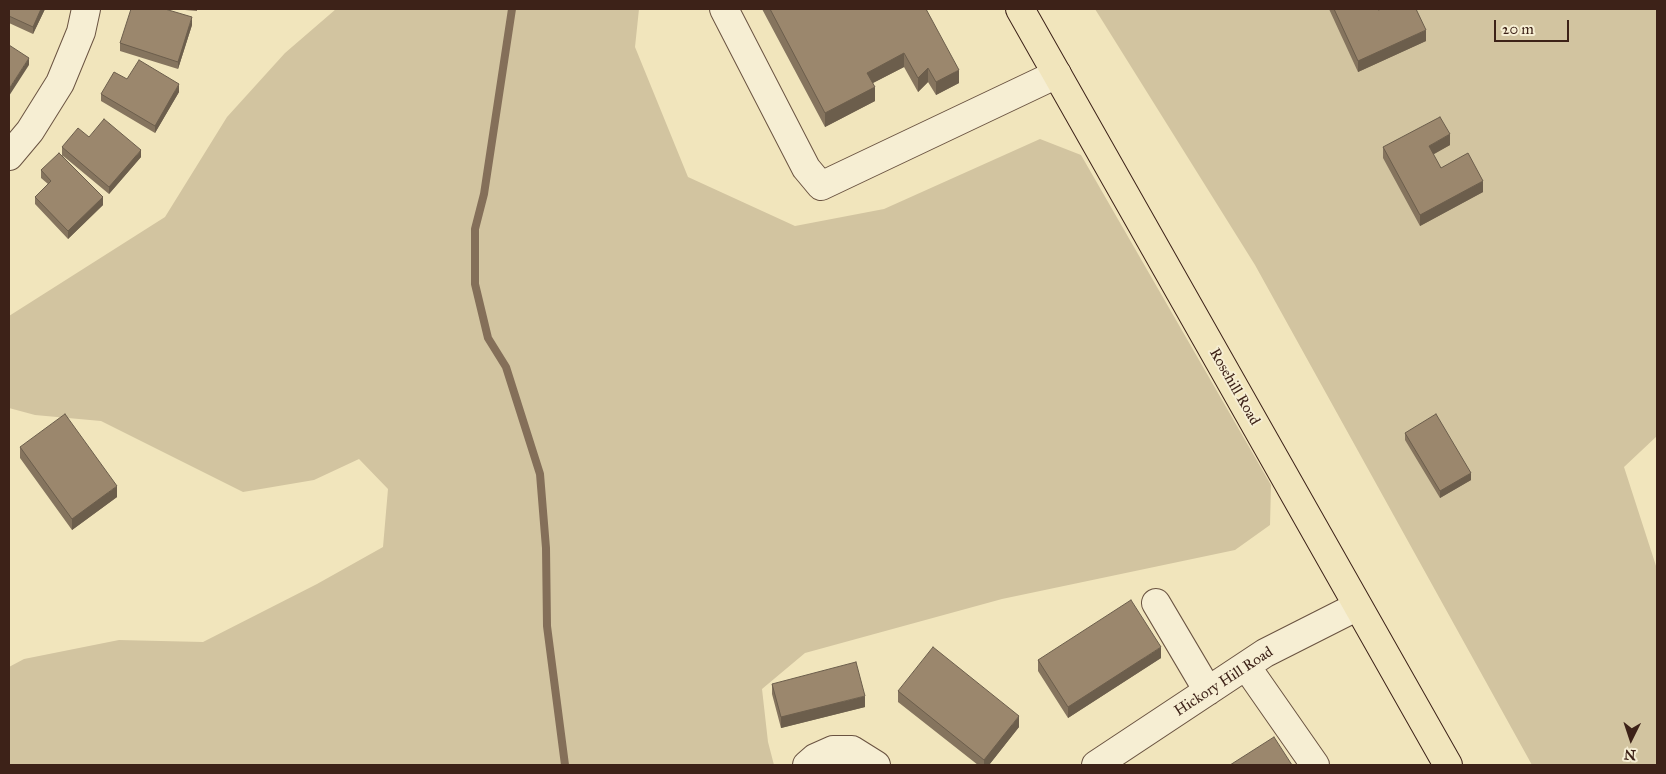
<!DOCTYPE html>
<style>
body{margin:0}
#map{position:relative;width:1666px;height:774px;overflow:hidden;background:#f1e5bc;font-family:"IM FELL Great Primer",serif}
canvas{display:block}
.frame{position:absolute;inset:0;border:10px solid #3d2218;pointer-events:none}
.north{position:absolute;left:1606px;top:714px;width:50px;height:50px;-webkit-text-stroke:4px #f6eed3;paint-order:stroke;rotate:184deg;font-size:14px;font-weight:700;line-height:20px;text-align:center;color:#3d2218}
.north::after{content:'';display:block;margin:auto;width:18px;height:22px;background:#3d2218;clip-path:polygon(50% 0,100% 100%,50% 72%,0 100%)}
.scale{position:absolute;left:1494px;top:20px;width:75px;height:22px;box-sizing:border-box;border:2px solid #3d2218;border-top:0;padding-left:6px;font-size:15px;line-height:18px;white-space:nowrap;color:#3d2218;-webkit-text-stroke:4px #f6eed3;paint-order:stroke}
</style>
<div id="map">
<canvas width="1666" height="774"></canvas>
<div class="frame"></div>
<div class="north">N</div>
<div class="scale">20 m</div>
</div>
<script>
const c = document.querySelector('canvas').getContext('2d');
c.lineJoin = 'round';
function paint(path, color) { c.fillStyle = color; c.fill(path, 'evenodd'); }
const poly = rows => new Path2D(rows.map(r => 'M' + r).join(''));
function trace(path, color, width, dash) { c.strokeStyle = color; c.lineWidth = width; c.lineCap = dash ? 'butt' : 'round'; c.setLineDash(dash || []); c.stroke(path); }
function write(font, color, halo, rows, align = 'center') {
  c.font = font + ' "IM FELL Great Primer",serif'; c.lineWidth = 4; c.setLineDash([]); c.textBaseline = 'middle'; c.strokeStyle = halo; c.fillStyle = color; for (const [text, x, y, turn = 0] of rows) {
    c.save(); c.translate(x, y); c.rotate((+turn || 0) * Math.PI / 180); c.textAlign = isNaN(turn) ? turn : align; if (halo) c.strokeText(text, 0, 0); c.fillText(text, 0, 0); c.restore();
  }
}
paint(poly([
 [336,9,639,9,635,47,688,177,795,226,884,209,1040,139,1081,155,1271,485,1270,525,1235,550,1002,599,805,653,762,689,768,742,774,765,9,765,9,667,24,659,119,640,203,642,317,584,383,547,388,489,359,459,314,480,243,492,101,421,35,415,9,408,9,316,165,217,227,117,285,53],
 [1095,9,1657,9,1657,436,1624,467,1657,569,1657,765,1532,765,1255,265]
]), '#d2c4a0');
trace(poly([
 [512,9,484,194,475,229,475,284,488,338,506,367,540,474,546,548,547,626,565,765]
]), '#846f59', 8);
const minor = poly([
 [724,9,806,168,821,186,1057,74],
 [9,156,30,131,60,83,81,32,86,9],
 [1156,603,1208,691],
 [1246,666,1315,765],
 [807,765,815,758,833,750,852,750,876,765],
 [1096,765,1265,653,1356,607]
]);
const major = poly([
 [1020,9,1448,765]
]);
trace(minor, '#6a5341', 30);
trace(major, '#3d2218', 30);
trace(minor, '#f6eed3', 28);
trace(major, '#f1e5bc', 28);
paint(poly([
 [9,9,45,9,33,34,9,23],
 [173,9,197,9,197,11],
 [762,9,926,9,959,83,936,95,928,82,918,92,904,67,873,83,875,101,825,127],
 [1329,9,1377,9,1378,10,1426,41,1358,72],
 [192,25,178,69,120,51,120,43],
 [179,92,155,133,101,101,101,94],
 [89,137,141,157,109,194,62,155,103,205,68,239,35,204,35,197,48,184,41,178,41,170,62,155,62,147],
 [1450,145,1433,154,1441,168,1483,192,1420,226,1383,158,1383,147],
 [1405,433,1471,480,1440,498,1405,440],
 [20,447,117,497,72,530,20,458],
 [1161,658,1068,718,1038,671,1038,660],
 [772,684,865,707,781,728,772,694],
 [898,691,1019,727,989,765,978,765,898,702]
]), '#85745e');
paint(poly([
 [41,9,45,9,33,34,33,27],
 [192,17,192,25,178,69,178,62],
 [1426,30,1426,41,1358,72,1358,61],
 [904,53,904,67,867,86,867,73],
 [29,58,29,65,9,96,9,89],
 [928,68,928,82,918,92,918,78],
 [959,70,959,83,936,95,936,82],
 [179,84,179,92,155,133,155,126],
 [875,87,875,101,825,127,825,113],
 [1450,134,1450,145,1429,157,1429,146],
 [141,150,141,157,109,194,109,187],
 [1483,181,1483,192,1420,226,1420,215],
 [103,197,103,205,68,239,68,231],
 [1471,473,1471,480,1440,498,1440,491],
 [117,486,117,497,72,530,72,519],
 [1161,647,1161,658,1068,718,1068,707],
 [865,696,865,707,781,728,781,717],
 [1019,716,1019,727,989,765,984,765,984,760]
]), '#6c5e4c');
const building = poly([
 [9,9,41,9,33,27,9,16,9,9],
 [131,9,165,9,192,17,178,62,120,43,131,9],
 [770,9,926,9,959,70,936,82,928,68,918,78,904,53,867,73,875,87,825,113,770,9],
 [1334,9,1377,9,1378,10,1382,9,1416,9,1426,30,1358,61,1334,9],
 [9,45,29,58,9,89,9,45],
 [139,60,179,84,155,126,101,94,114,72,127,79,139,60],
 [1440,117,1450,134,1429,146,1441,168,1468,153,1483,181,1420,215,1383,147,1440,117],
 [104,119,141,150,109,187,62,147,78,128,89,137,104,119],
 [59,153,103,197,68,231,35,197,51,181,41,170,59,153],
 [65,414,117,486,72,519,20,447,65,414],
 [1436,414,1471,473,1440,491,1405,433,1436,414],
 [1131,600,1161,647,1068,707,1038,660,1131,600],
 [933,647,1019,716,984,760,898,691,933,647],
 [856,662,865,696,781,717,772,684,856,662],
 [1274,737,1292,765,1230,765,1274,737]
]);
paint(building, '#9b876d');
trace(building, '#6c5e4c', 1);
write('15px', '#3d2218', '#f6eed3', [
 ["Rosehill Road",1234,387,60],
 ["Hickory Hill Road",1224,682,-33]
]);
</script>
